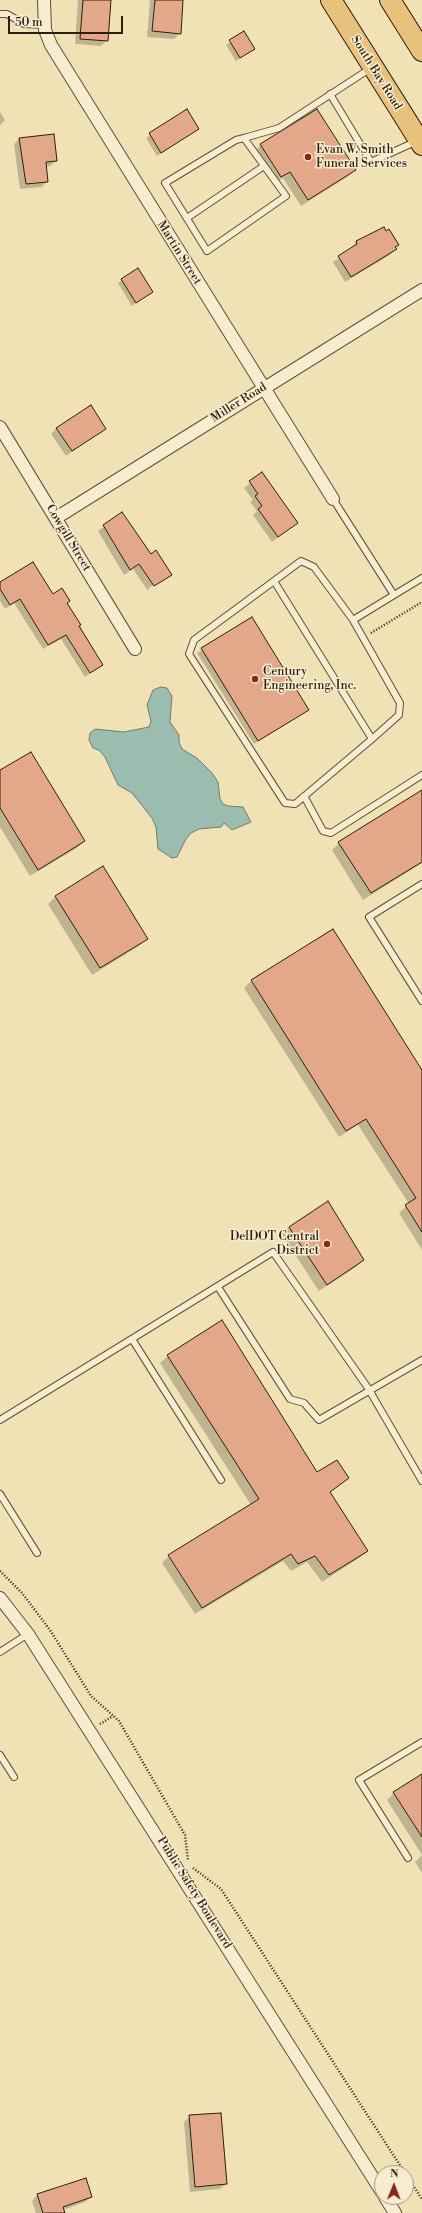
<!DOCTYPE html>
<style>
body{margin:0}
#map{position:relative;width:422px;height:2213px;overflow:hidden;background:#f1e2b5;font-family:"Libre Bodoni",serif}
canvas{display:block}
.north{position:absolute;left:374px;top:2165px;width:40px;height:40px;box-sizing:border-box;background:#f6eccf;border:1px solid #a59a83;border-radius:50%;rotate:1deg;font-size:11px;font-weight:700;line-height:16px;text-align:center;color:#2c1e12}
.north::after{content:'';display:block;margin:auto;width:14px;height:18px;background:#8f2418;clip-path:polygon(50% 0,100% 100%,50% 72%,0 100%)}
.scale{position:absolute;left:8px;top:16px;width:115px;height:18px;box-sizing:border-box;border:2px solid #2c1e12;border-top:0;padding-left:5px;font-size:12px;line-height:14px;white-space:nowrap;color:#2c1e12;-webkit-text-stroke:3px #f6eccf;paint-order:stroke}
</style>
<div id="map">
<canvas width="422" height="2213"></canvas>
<div class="north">N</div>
<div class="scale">50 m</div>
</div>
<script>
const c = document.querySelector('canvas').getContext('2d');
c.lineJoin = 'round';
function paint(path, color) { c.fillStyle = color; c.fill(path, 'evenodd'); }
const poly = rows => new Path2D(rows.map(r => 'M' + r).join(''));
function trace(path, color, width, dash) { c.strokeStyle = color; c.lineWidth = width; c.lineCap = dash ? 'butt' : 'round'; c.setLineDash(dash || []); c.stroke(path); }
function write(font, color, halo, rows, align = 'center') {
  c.font = font + ' "Libre Bodoni",serif'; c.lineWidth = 3; c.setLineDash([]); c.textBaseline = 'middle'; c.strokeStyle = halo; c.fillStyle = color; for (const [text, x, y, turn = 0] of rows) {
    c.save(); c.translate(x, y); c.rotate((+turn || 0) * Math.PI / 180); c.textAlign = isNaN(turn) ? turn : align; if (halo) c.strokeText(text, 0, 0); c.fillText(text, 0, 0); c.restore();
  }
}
const water = poly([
 [161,687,167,688,172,696,170,722,179,735,179,742,182,749,197,758,212,773,218,782,220,799,223,804,228,806,243,807,251,822,232,830,224,823,221,827,199,829,191,833,186,839,177,857,172,858,158,849,156,827,152,818,132,793,118,785,105,757,99,750,93,748,89,740,90,733,95,729,124,732,149,727,151,721,147,705,153,690,161,687]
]);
paint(water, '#9bbdaf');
trace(water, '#6f7d70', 1);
paint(poly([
 [78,0,110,0,107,40,101,46,75,44],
 [150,0,182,0,180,33,174,39,147,37],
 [244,33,253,49,236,61,226,45],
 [187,111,198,129,157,156,146,138],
 [0,112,5,120,0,125],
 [19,139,56,161,50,166,46,167,47,181,42,187,20,189,14,144],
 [261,145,355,170,347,177,301,206,283,178,274,184,254,152],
 [386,232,397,245,395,247,396,249,390,255,345,282,333,262,352,249,356,242],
 [122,280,152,292,132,306,118,283],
 [57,428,105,429,66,456,51,434],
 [262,474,297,523,272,542,253,515,257,511,250,502,253,500,244,488],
 [122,514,150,555,170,574,149,588,148,591,133,569,124,575,98,531],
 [0,583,52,595,67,603,102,665,85,677,61,639,43,649,14,603,5,609,0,601],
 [251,618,308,710,254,744,197,653],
 [0,772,84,841,77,848,30,876,0,827],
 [422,791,422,863,363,900,332,850,339,843],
 [56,896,146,939,139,946,92,975,48,904],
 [332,930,422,1072,422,1250,399,1213,409,1204,358,1125,339,1137,244,988,251,981],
 [289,1227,363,1260,356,1267,319,1291,282,1235],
 [168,1356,316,1474,348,1478,330,1493,367,1551,359,1558,322,1582,307,1562,291,1571,283,1561,195,1614,162,1563,169,1556,251,1505,160,1363],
 [422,1775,422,1873,415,1862,422,1855,387,1800,394,1793],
 [190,2116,226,2184,220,2189,190,2192,184,2122],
 [37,2195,91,2197,85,2202,63,2210,64,2213,36,2213,32,2201]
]), '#0003');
const building = poly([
 [83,0,111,0,108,41,80,39,83,0],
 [155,0,183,0,181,34,152,31,155,0],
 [244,31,255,49,240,58,229,40,244,31],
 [187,109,199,129,161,153,149,133,187,109],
 [317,109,356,170,308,200,290,172,281,177,260,144,317,109],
 [54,134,57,161,46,162,48,182,26,184,19,138,54,134],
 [384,227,386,231,389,229,399,245,395,247,397,249,351,277,338,256,357,244,356,241,384,227],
 [138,268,153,292,136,303,121,279,138,268],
 [91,405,106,429,72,451,56,428,91,405],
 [262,472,298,523,278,537,258,509,262,506,255,496,258,494,249,481,262,472],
 [122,512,151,554,156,550,172,575,154,586,139,564,130,570,103,525,122,512],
 [33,562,53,594,62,588,70,601,67,603,81,625,79,626,103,665,90,673,66,635,48,645,20,599,10,605,0,589,0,582,33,562],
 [252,617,309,710,258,741,201,648,252,617],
 [31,752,85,841,38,870,0,808,0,770,31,752],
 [422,790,422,862,371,893,338,842,422,790],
 [103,866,148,939,100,968,55,896,103,866],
 [333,929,422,1070,422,1232,405,1205,416,1198,366,1119,346,1131,251,980,333,929],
 [328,1201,364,1260,327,1285,289,1227,328,1201],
 [222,1320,317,1472,337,1460,349,1478,330,1492,368,1551,329,1575,315,1556,298,1564,291,1554,202,1608,168,1555,259,1499,167,1355,222,1320],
 [422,1774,422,1837,393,1792,422,1774],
 [221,2113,227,2184,195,2187,189,2115,221,2113],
 [86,2178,92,2197,63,2207,65,2213,43,2213,37,2194,86,2178]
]);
paint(building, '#e3a88a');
trace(building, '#2c1e12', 1);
const service = poly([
 [0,14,7,14,24,24,44,25],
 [330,94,371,162,417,141],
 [244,138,286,196,207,251,165,183,236,140,244,138,279,128,371,68],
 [187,218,264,166],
 [333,499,394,595,422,578],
 [274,581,194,640,189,654,285,803,295,804,372,739],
 [353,620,400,703,399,715,372,739,274,581,301,561,314,567,353,620,394,595],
 [304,796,323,831,331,833,422,775],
 [422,884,369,917,422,1001],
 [218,1287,290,1399,304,1403,319,1420,422,1360],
 [132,1339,221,1480],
 [0,1420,273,1252,368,1388,422,1481],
 [0,1494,37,1553],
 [0,1652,28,1634],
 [0,1755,14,1777],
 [408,1858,359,1780,422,1742]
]);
const minor = poly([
 [44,0,45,30,51,45,333,499],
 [0,427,135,649],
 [56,518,422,290],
 [0,1598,28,1634,382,2192],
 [385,2197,395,2213]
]);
const trunk = poly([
 [331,0,422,145],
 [390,0,422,51]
]);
trace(service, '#5d4f3b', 8);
trace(minor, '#5d4f3b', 14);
trace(trunk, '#2c1e12', 22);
trace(poly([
 [371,633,422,602],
 [0,1571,22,1593,50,1630,91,1696,119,1721,185,1835,188,1860],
 [100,1724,113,1716],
 [193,1868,221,1889,405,2173],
 [406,2175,422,2199]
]), '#2c1e12', 2.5, [1, 2]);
trace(service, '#f6eccf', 6);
trace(minor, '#f6eccf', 12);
trace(trunk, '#e8c17a', 20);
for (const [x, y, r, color] of [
 [308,157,4,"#8f2418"],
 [255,679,4,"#8f2418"],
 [327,1244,4,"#8f2418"]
]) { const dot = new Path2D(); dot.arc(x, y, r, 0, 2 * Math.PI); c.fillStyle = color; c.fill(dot); trace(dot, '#f6eccf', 1.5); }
write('12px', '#2c1e12', '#f6eccf', [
 ["South Bay Road",376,73,58],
 ["Martin Street",179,253,58],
 ["Miller Road",239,403,-32],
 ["Cowgill Street",68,538,59],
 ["Public Safety Boulevard",194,1893,58]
]);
write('12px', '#2c1e12', '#f6eccf', [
 ["Evan W. Smith",316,150],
 ["Funeral Services",316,164],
 ["Century",263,672],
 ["Engineering, Inc.",263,686],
 ["DelDOT Central",319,1237,"right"],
 ["District",319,1251,"right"]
], 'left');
</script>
